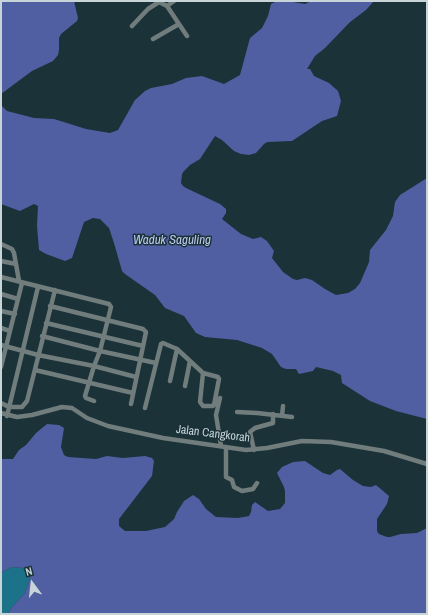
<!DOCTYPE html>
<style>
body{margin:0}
#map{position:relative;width:428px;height:615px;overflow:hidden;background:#1b3239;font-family:"Archivo Narrow",sans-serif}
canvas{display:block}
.frame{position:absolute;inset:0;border:2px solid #c7d5d9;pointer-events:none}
.north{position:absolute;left:12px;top:563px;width:40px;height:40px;-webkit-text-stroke:3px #1b3239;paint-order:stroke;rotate:345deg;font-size:11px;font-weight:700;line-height:16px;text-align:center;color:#c7d5d9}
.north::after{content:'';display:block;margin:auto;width:14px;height:18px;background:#c7d5d9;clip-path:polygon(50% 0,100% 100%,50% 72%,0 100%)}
</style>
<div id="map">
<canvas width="428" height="615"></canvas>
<div class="frame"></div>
<div class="north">N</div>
</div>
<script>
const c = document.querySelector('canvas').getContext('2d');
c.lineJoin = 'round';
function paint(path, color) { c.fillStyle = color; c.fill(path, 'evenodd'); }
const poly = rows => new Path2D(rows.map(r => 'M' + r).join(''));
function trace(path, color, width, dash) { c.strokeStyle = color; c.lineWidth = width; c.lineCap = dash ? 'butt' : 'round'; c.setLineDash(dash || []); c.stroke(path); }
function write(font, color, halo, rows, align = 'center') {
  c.font = font + ' "Archivo Narrow",sans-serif'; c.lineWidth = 3; c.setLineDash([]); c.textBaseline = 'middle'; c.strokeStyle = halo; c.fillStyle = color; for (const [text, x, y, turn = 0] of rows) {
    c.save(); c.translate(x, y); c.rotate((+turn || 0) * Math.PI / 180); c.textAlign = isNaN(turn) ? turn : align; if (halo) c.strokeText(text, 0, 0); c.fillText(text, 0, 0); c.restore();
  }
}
paint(poly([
 [11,567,23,568,27,571,30,578,25,593,12,607,8,614,1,614,1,573]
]), '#1c7389');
paint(poly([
 [1,1,74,1,78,18,77,21,61,34,59,38,59,50,58,55,53,61,32,71,1,94],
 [277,1,287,1,305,4,311,1,374,1,366,10,350,22,325,48,315,56,307,69,310,69,314,76,329,83,338,91,341,101,337,116,322,121,292,141,267,142,264,144,256,153,249,155,241,154,234,151,222,140,215,136,200,159,190,165,184,171,182,174,181,183,183,186,186,188,220,204,226,209,226,213,222,219,241,234,253,239,261,237,267,241,274,251,272,258,283,272,293,279,297,280,305,278,312,280,325,289,336,295,348,293,355,289,360,283,369,262,370,250,386,230,393,216,395,202,400,195,427,178,427,419,396,411,370,401,342,383,341,375,333,371,316,367,313,371,299,374,296,369,286,369,281,367,272,354,262,348,237,340,205,337,196,333,184,316,165,308,155,295,125,274,122,271,114,243,109,228,100,219,93,218,84,222,72,258,65,261,46,254,39,250,37,226,38,206,34,204,20,211,1,204,1,105,7,111,34,118,54,119,86,129,110,133,118,130,135,100,145,91,151,88,172,84,186,78,202,76,224,84,240,75,250,38,262,28,268,16,271,4],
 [47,424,59,425,64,428,61,447,64,455,68,457,96,459,107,456,123,458,145,456,152,458,154,461,152,476,119,519,119,526,125,531,146,531,165,527,174,519,177,512,184,501,193,495,199,499,206,509,216,517,238,518,249,516,251,512,252,505,255,502,268,511,280,509,285,503,285,491,284,487,277,473,282,467,293,462,305,461,323,473,330,475,337,470,340,469,353,480,363,486,371,487,376,485,389,496,387,504,377,519,377,531,379,534,387,537,390,537,401,534,417,533,427,528,427,614,8,614,12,607,25,593,30,578,27,571,23,568,11,567,1,573,1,459,13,459,19,450,26,445,36,433]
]), '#505fa1');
trace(poly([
 [167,6,174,1],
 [132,26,148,9,159,2,167,6,187,36],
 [153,39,179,24],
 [1,244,12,249,14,253,19,281],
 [1,261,16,264],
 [1,277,109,304,111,307,100,351,94,366,85,396,86,398,94,401],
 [1,294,18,299],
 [50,306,143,329,146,332,131,404],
 [1,311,15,314],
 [46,323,143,346],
 [1,328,10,331],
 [42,336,100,351,156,363],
 [1,345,38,355,94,366,136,377],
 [177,349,203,373,200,402,203,406,213,406,214,405,219,379,218,377,203,373],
 [1,367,22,283],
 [35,370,133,393],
 [185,386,190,361],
 [220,398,216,415,221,446],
 [1,403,9,407,22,407,27,401,55,290],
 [145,408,161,344,163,343,177,349,170,381],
 [237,412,257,413,292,417],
 [1,413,17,417,32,415,62,407,72,408,87,418,108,426,163,438,246,450,267,448,302,441,331,442,384,451,427,464],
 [7,416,38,287],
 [282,416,283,406],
 [226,447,226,477,232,480,234,487,242,491,253,489,257,483],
 [254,450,250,432,255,428,273,423,273,414]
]), '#717d7c', 4.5);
write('12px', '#c7d5d9', '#1b3239', [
 ["Jalan Cangkorah",213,434,7]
]);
write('italic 13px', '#bfcbf1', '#1b3239', [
 ["Waduk Saguling",172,241]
]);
</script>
